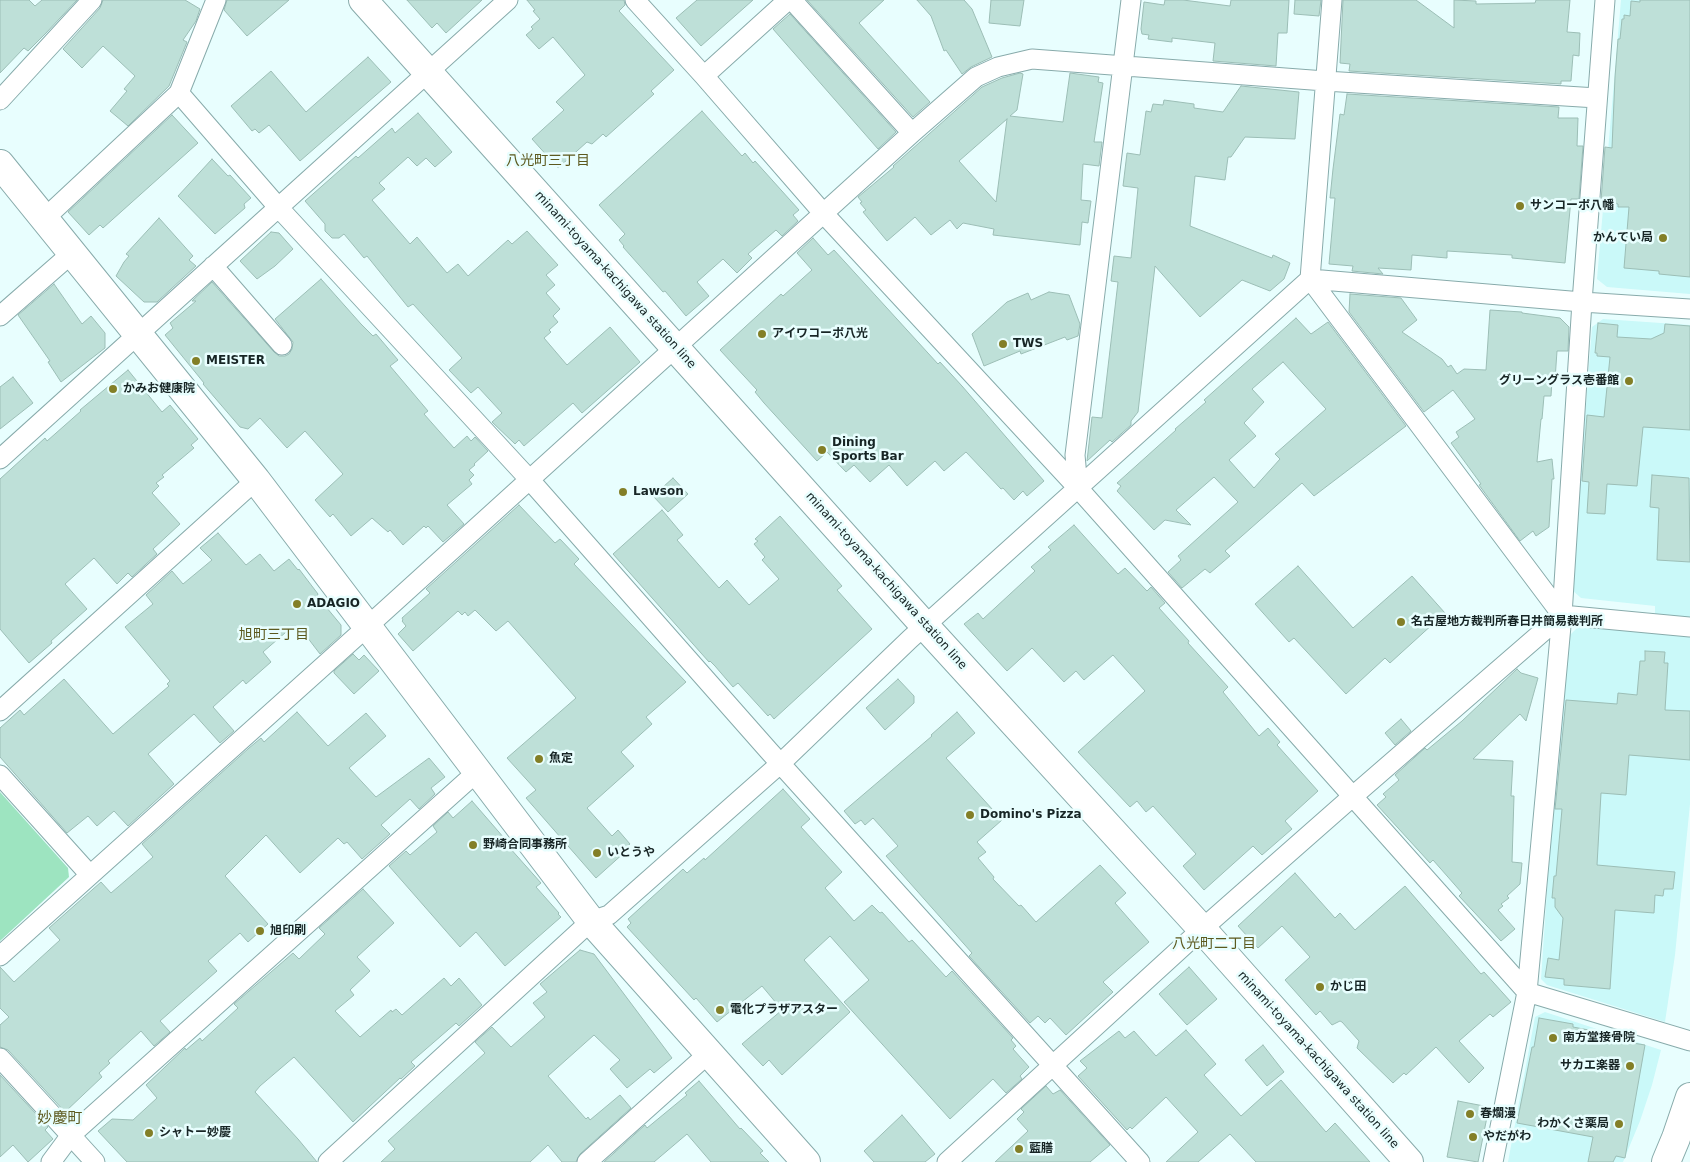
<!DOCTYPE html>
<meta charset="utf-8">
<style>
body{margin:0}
canvas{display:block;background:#e8fefe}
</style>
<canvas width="1690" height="1162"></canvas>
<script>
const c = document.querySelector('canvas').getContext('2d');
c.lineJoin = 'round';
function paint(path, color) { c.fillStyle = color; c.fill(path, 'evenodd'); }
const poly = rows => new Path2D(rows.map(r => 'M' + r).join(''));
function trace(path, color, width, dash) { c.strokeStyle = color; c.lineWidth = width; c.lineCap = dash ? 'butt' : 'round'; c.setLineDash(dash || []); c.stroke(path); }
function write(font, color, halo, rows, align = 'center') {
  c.font = font + ' "DejaVu Sans","Noto Sans JP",sans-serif'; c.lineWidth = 5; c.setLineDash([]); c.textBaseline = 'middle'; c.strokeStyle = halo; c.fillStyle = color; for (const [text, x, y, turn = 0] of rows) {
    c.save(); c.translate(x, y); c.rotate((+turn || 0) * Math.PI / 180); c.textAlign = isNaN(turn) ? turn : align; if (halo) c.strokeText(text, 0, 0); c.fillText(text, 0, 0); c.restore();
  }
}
paint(poly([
 [1621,0,1690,0,1690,294,1607,287,1597,279],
 [1603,319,1690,325,1690,622,1655,619,1655,606,1581,598,1572,590,1592,327],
 [1578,627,1690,635,1690,804,1675,955,1665,1022,1547,985,1541,979,1553,803,1570,635],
 [1545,1012,1661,1050,1652,1085,1640,1121,1623,1162,1508,1162,1535,1017]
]), '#caf9f9');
paint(poly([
 [0,792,68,868,69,877,0,941]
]), '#9de4c0');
const building = poly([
 [0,0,29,0,35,6,42,0,77,0,46,33,28,51,24,48,0,73,0,0],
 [103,0,185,0,200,9,196,21,183,40,187,42,169,86,128,126,110,111,127,91,124,89,135,76,103,46,82,68,63,49,100,8,103,0],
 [227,0,289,0,247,36,224,10,227,0],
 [407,0,482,0,446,33,437,23,432,28,407,0],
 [527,0,624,0,625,5,619,11,674,70,651,91,654,94,606,137,603,134,592,144,587,142,558,168,532,139,564,110,556,102,585,75,553,37,539,49,526,35,533,29,531,27,540,19,533,11,535,10,527,0],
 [697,0,753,0,701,46,676,18,697,0],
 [807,0,884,0,859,23,930,102,913,117,807,0],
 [917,0,964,0,972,9,992,57,971,67,962,74,946,50,944,51,931,16,917,0],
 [991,0,1024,0,1020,26,989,23,991,0],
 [1165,0,1183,0,1230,6,1231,0,1289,0,1287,33,1278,33,1276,66,1213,61,1215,43,1172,38,1172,42,1148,39,1149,35,1142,34,1141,29,1144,2,1164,5,1165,0],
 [1295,0,1321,0,1319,16,1294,14,1295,0],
 [1343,0,1416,0,1454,28,1454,0,1476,1,1476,4,1535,3,1536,0,1570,0,1567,32,1580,33,1579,56,1573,55,1571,81,1561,81,1561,84,1349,71,1350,64,1340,63,1343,0],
 [1640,0,1690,0,1690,277,1659,274,1659,271,1624,268,1629,207,1618,207,1618,204,1601,201,1605,147,1612,148,1615,77,1618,39,1620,39,1622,19,1624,19,1624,15,1630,16,1631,1,1640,2,1640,0],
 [790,14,896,132,878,149,773,29,790,14],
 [368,57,391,82,300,161,269,125,259,133,255,129,252,131,231,106,271,71,306,112,368,57],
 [1020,73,1023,74,1017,110,1010,116,1063,122,1070,73,1099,77,1098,82,1103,83,1094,142,1102,142,1099,166,1083,164,1081,200,1091,201,1088,223,1082,222,1080,245,993,235,994,229,963,223,957,229,950,220,931,235,915,217,887,241,863,212,866,210,860,203,862,202,858,197,894,167,893,166,982,87,1002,78,1020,73],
 [1007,119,996,202,959,161,1007,119],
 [1241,86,1299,92,1295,139,1245,137,1231,157,1228,157,1225,180,1195,176,1190,226,1272,258,1273,255,1290,263,1284,279,1270,291,1242,280,1200,317,1155,266,1138,412,1131,421,1131,425,1112,442,1110,440,1087,461,1092,417,1102,418,1118,282,1111,281,1114,256,1131,258,1138,188,1123,186,1127,153,1140,155,1146,111,1151,112,1153,104,1163,105,1164,100,1194,104,1194,108,1223,112,1241,86],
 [1347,94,1559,107,1558,118,1578,118,1577,146,1583,146,1579,199,1571,199,1565,263,1512,258,1512,255,1447,251,1447,258,1412,255,1411,270,1378,268,1383,274,1352,271,1353,266,1329,264,1335,198,1330,198,1333,169,1340,114,1344,115,1347,94],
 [702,111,742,156,745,153,753,163,755,161,799,210,793,215,798,221,782,236,776,230,748,254,752,258,737,273,723,259,697,282,709,296,686,316,665,291,663,292,623,247,624,246,619,240,625,234,599,205,702,111],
 [418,113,452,152,435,167,426,158,417,166,408,157,379,183,385,189,372,200,410,244,417,237,447,273,458,264,468,276,508,240,512,244,527,231,558,265,546,275,555,285,546,293,560,309,553,316,558,322,549,330,551,332,544,338,567,365,610,327,640,362,582,413,573,403,524,446,519,440,515,444,492,422,502,413,478,387,471,393,449,370,462,358,413,304,408,307,367,256,364,258,344,234,339,238,332,238,325,231,325,224,305,201,356,156,358,158,392,128,395,133,418,113],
 [172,115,198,143,103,228,100,225,89,235,68,212,172,115],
 [212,159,228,176,230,175,251,198,244,204,245,208,215,234,178,196,212,159],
 [159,218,193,256,189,260,196,266,157,302,144,302,116,276,124,262,129,256,126,254,159,218],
 [271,232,279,233,293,249,275,266,257,279,240,261,271,232],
 [813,238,828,255,834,250,938,364,940,362,962,386,1044,481,1027,496,1023,491,1014,500,1003,488,1001,489,966,452,944,471,935,461,907,486,889,465,870,482,854,465,846,472,827,452,817,461,764,403,755,392,757,390,720,350,781,294,783,296,812,270,797,253,813,238],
 [321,279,361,324,373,336,376,334,398,360,390,366,428,411,424,414,454,448,467,436,471,441,475,437,488,451,474,464,475,465,469,470,474,475,469,480,472,484,447,505,464,524,443,542,428,526,426,528,424,526,403,545,390,530,388,532,372,518,351,536,333,514,330,517,315,500,343,474,305,431,287,448,260,418,248,429,240,427,203,384,204,383,165,335,173,328,170,323,196,301,192,301,212,282,274,352,279,356,285,356,289,354,292,349,293,342,275,319,321,279],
 [54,284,82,324,91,316,105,333,105,348,61,382,48,362,50,361,18,315,54,284],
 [1049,292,1069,295,1080,324,1078,336,1067,340,1065,337,1021,354,1020,351,984,366,972,334,1007,302,1028,293,1031,300,1049,292],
 [1350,294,1401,298,1417,320,1402,332,1442,359,1448,367,1451,365,1457,374,1464,369,1486,370,1490,310,1522,312,1522,313,1560,318,1569,327,1568,351,1557,351,1555,380,1552,380,1551,396,1544,396,1542,419,1541,419,1537,462,1552,459,1554,479,1552,479,1549,527,1536,536,1533,531,1520,541,1479,485,1481,484,1451,443,1459,437,1456,432,1475,419,1453,390,1424,412,1349,312,1350,294],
 [1296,318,1311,334,1328,322,1406,426,1314,496,1302,483,1225,551,1230,556,1210,573,1205,569,1182,588,1168,572,1181,560,1178,556,1238,502,1214,477,1176,510,1191,525,1165,520,1154,530,1117,491,1121,486,1117,483,1176,430,1175,429,1206,402,1204,400,1296,318],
 [1283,362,1326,409,1275,454,1280,459,1254,488,1229,460,1256,436,1244,423,1264,402,1252,389,1283,362],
 [1598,323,1618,325,1617,337,1651,339,1664,333,1665,324,1690,326,1690,430,1643,427,1637,486,1607,484,1605,514,1587,513,1589,482,1582,481,1587,415,1604,417,1610,357,1597,356,1597,353,1595,353,1598,323],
 [128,370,162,412,170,405,198,439,191,445,194,448,162,475,164,477,156,483,159,486,152,493,180,524,153,549,157,554,132,577,128,573,117,584,94,558,65,584,87,609,51,641,52,643,29,663,0,629,0,479,45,438,47,441,81,411,80,410,128,370],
 [13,377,33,403,0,429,0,387,13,377],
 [1652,475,1689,478,1690,562,1657,560,1659,508,1650,507,1652,475],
 [673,478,688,494,668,512,653,496,673,478],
 [519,505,555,543,560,539,579,559,574,564,686,682,646,717,652,724,621,752,634,766,587,808,612,836,618,830,630,844,623,850,625,852,596,878,526,798,536,790,507,758,576,698,508,621,496,631,475,610,468,616,465,612,462,615,458,611,413,651,398,634,406,626,402,621,403,620,402,618,430,593,426,589,519,505],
 [662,510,683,535,677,540,719,588,727,580,749,605,779,579,762,560,765,557,754,544,758,541,755,539,780,516,842,586,837,590,872,629,774,719,770,714,768,716,738,683,733,687,715,666,710,661,709,662,613,554,662,510],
 [1074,525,1118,574,1125,568,1147,591,1151,587,1165,603,1159,608,1189,641,1188,643,1228,687,1223,692,1259,736,1268,728,1280,742,1277,745,1318,791,1285,821,1292,829,1269,849,1262,855,1253,846,1204,890,1183,866,1196,854,1153,806,1146,812,1137,801,1130,807,1078,752,1145,691,1113,655,1084,680,1076,671,1064,682,1032,648,1007,671,964,624,978,613,983,619,1035,571,1031,567,1051,550,1048,547,1074,525],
 [218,533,246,565,260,554,274,571,289,559,298,570,299,569,318,594,317,596,341,625,341,635,320,654,307,637,304,640,293,626,263,652,271,662,246,684,243,680,213,707,234,731,220,743,194,714,148,754,174,784,128,826,114,811,97,826,88,816,67,833,0,757,0,728,20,710,24,715,64,679,113,734,169,686,167,684,170,681,125,627,153,604,146,595,172,571,183,584,212,560,200,548,218,533],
 [1298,566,1353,628,1412,576,1445,613,1390,663,1385,658,1346,694,1294,638,1289,642,1255,604,1298,566],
 [1645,651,1665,652,1664,663,1668,663,1665,710,1690,711,1690,760,1629,755,1626,795,1601,793,1597,865,1675,872,1673,889,1664,889,1663,896,1655,895,1654,913,1615,910,1610,989,1564,985,1564,979,1545,977,1548,958,1559,960,1563,918,1555,907,1555,898,1552,898,1554,876,1556,876,1562,809,1555,809,1566,700,1617,704,1618,693,1637,695,1640,661,1645,661,1645,651],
 [353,654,359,660,364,655,379,671,354,694,334,673,334,671,353,654],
 [1517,669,1521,673,1538,678,1526,721,1520,714,1473,759,1513,761,1511,796,1514,796,1512,862,1522,863,1520,884,1507,896,1509,898,1501,904,1503,906,1498,910,1515,929,1501,941,1459,896,1462,893,1433,860,1430,863,1377,805,1386,797,1383,794,1399,780,1395,775,1425,748,1427,750,1462,721,1517,669],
 [898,679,914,696,914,703,885,730,866,708,898,679],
 [297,712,328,746,366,713,386,736,349,768,376,797,429,758,445,777,431,788,435,794,419,809,410,799,381,825,390,834,362,859,347,842,344,844,338,838,300,873,266,835,225,876,268,924,248,942,240,933,208,961,217,971,160,1021,170,1032,154,1046,141,1031,108,1061,110,1063,99,1073,102,1077,65,1112,8,1050,0,1047,0,1025,9,1017,0,1008,0,967,14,982,60,940,49,928,101,882,111,893,153,857,142,844,249,748,261,738,264,742,297,712],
 [957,712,975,733,946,758,1002,820,977,842,986,852,978,858,994,877,993,879,1019,906,1021,905,1036,922,1100,865,1126,893,1115,903,1149,942,1103,982,1113,992,1066,1035,1050,1018,1045,1023,1038,1016,1030,1023,969,956,972,953,886,856,898,846,873,818,865,825,861,820,855,824,844,811,932,736,931,735,957,712],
 [1401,719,1411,731,1395,745,1385,733,1401,719],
 [783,789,810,819,801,827,842,872,825,888,854,921,872,905,880,913,882,912,909,942,912,940,946,977,952,971,1013,1038,1011,1040,1016,1046,1013,1049,1029,1067,1020,1076,1022,1079,1006,1093,993,1079,950,1119,844,1002,869,980,830,936,804,960,850,1012,782,1075,769,1060,763,1066,742,1044,782,1010,762,986,717,1022,696,998,694,1000,627,927,631,923,628,919,683,869,687,873,704,858,705,860,783,789],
 [472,801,511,846,509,847,541,883,536,887,559,913,558,914,561,917,505,966,476,932,460,947,389,866,406,851,410,855,437,832,433,826,448,812,453,818,472,801],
 [1295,873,1335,918,1340,913,1355,930,1405,886,1481,974,1484,972,1511,1002,1493,1017,1490,1014,1459,1041,1484,1068,1469,1083,1436,1047,1406,1075,1404,1073,1393,1083,1357,1048,1359,1041,1342,1022,1340,1021,1332,1025,1320,1011,1316,1015,1285,980,1310,957,1282,926,1258,948,1238,926,1295,873],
 [363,889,394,923,357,957,370,971,350,990,354,995,335,1011,360,1037,391,1010,392,1012,396,1009,402,1015,444,978,451,986,459,978,482,1005,459,1026,456,1023,411,1062,415,1066,401,1079,400,1078,353,1122,294,1057,260,1086,255,1092,298,1139,317,1162,127,1162,98,1131,112,1119,133,1120,157,1098,146,1085,185,1048,186,1050,200,1038,202,1041,238,1008,234,1004,293,953,299,959,325,934,319,928,363,889],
 [580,950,594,954,672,1058,654,1073,650,1069,627,1088,610,1069,620,1060,594,1035,548,1076,586,1119,588,1117,590,1120,620,1095,631,1108,580,1154,576,1162,562,1162,548,1145,530,1162,381,1162,395,1149,388,1141,485,1053,475,1042,492,1027,511,1047,545,1017,533,1003,547,992,540,984,580,950],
 [1189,967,1217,999,1187,1025,1159,994,1189,967],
 [1539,1018,1573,1024,1573,1027,1604,1033,1603,1038,1645,1045,1625,1158,1616,1156,1613,1162,1588,1162,1593,1137,1517,1123,1532,1047,1534,1047,1539,1018],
 [1186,1030,1216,1064,1204,1075,1241,1116,1281,1080,1326,1132,1335,1123,1370,1162,1256,1162,1230,1134,1198,1162,1166,1162,1198,1132,1166,1097,1132,1129,1130,1127,1127,1130,1078,1076,1087,1068,1080,1061,1119,1031,1125,1038,1134,1031,1156,1056,1186,1030],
 [1263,1045,1284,1072,1267,1086,1245,1060,1263,1045],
 [0,1075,48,1127,45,1130,53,1139,28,1162,13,1145,0,1157,0,1075],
 [699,1081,740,1129,741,1128,763,1151,760,1153,769,1162,711,1162,687,1134,654,1162,604,1162,645,1125,647,1128,687,1095,685,1093,699,1081],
 [1046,1086,1053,1094,1060,1090,1110,1145,1090,1162,995,1162,1028,1131,1017,1119,1024,1112,1021,1109,1046,1086],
 [1458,1101,1489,1107,1478,1162,1447,1157,1458,1101],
 [902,1115,935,1154,925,1162,874,1162,864,1151,902,1115]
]);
paint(building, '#bee0d8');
trace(building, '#9cbeb6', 1);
const street = poly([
 [216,0,179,93,278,207,529,479,769,751,1140,1162],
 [635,0,704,76,824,214,1078,488,1527,992,1690,1041],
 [792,0,912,133],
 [704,76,788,0],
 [0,100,92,0],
 [44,219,179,93],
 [213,266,282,345],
 [1310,279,1562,615,1527,992,1493,1162],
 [1310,279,1582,302,1690,309],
 [0,316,71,254],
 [0,459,508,0],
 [1078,488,1075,455,1131,0],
 [1562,615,1690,627],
 [0,711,256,480],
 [0,775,90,875],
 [0,956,368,626,912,133,976,77,998,67,1032,59,1325,81,1597,98],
 [0,1058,95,1162],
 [51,1162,71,1135,478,771],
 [328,1162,591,921,609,915,781,763,910,639,1310,279,1332,0],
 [587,1162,709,1053],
 [947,1162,1202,929,1352,797,1562,615,1582,302,1605,0]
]);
const secondary = poly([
 [363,0,925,626,1202,929,1409,1162],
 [0,164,256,480,591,921,806,1162]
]);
const highway = poly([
 [1666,1162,1676,1138,1690,1097]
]);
trace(street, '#88abab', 21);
trace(secondary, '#88abab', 30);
trace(highway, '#88abab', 30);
trace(street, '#fff', 19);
trace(secondary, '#fff', 28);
trace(highway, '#fff', 28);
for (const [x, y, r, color] of [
 [1520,206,5,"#837f27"],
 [1663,238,5,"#837f27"],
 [762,334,5,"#837f27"],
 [1003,344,5,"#837f27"],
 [196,361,5,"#837f27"],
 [1629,381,5,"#837f27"],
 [113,389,5,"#837f27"],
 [822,450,5,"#837f27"],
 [623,492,5,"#837f27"],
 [297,604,5,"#837f27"],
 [1401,622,5,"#837f27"],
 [539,759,5,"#837f27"],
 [970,815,5,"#837f27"],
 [473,845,5,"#837f27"],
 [597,853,5,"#837f27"],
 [260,931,5,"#837f27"],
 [1320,987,5,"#837f27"],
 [720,1010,5,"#837f27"],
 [1553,1038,5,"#837f27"],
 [1630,1066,5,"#837f27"],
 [1470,1114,5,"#837f27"],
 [1619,1124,5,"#837f27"],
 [149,1133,5,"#837f27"],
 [1473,1137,5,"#837f27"],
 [1019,1149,5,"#837f27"]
]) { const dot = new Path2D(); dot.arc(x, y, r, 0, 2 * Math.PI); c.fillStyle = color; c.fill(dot); trace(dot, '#e8fefe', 2); }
write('bold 12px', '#172525', '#e8fefe', [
 ["サンコーポ八幡",1530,206],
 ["かんてい局",1653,238,"right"],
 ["アイワコーポ八光",772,334],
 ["TWS",1013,344],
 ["MEISTER",206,361],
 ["グリーングラス壱番館",1619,381,"right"],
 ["かみお健康院",123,389],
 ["Dining",832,443],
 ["Sports Bar",832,457],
 ["Lawson",633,492],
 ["ADAGIO",307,604],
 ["名古屋地方裁判所春日井簡易裁判所",1411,622],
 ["魚定",549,759],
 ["Domino's Pizza",980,815],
 ["野崎合同事務所",483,845],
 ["いとうや",607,853],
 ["旭印刷",270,931],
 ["かじ田",1330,987],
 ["電化プラザアスター",730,1010],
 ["南方堂接骨院",1563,1038],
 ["サカエ楽器",1620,1066,"right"],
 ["春爛漫",1480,1114],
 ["わかくさ薬局",1609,1124,"right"],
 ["シャトー妙慶",159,1133],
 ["やだがわ",1483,1137],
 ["藍膳",1029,1149]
], 'left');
write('12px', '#172525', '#e8fefe', [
 ["minami-toyama-kachigawa station line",615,280,48],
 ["minami-toyama-kachigawa station line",886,581,48],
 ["minami-toyama-kachigawa station line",1318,1060,48]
]);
write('14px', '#5c591e', '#e8fefe', [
 ["八光町三丁目",548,161],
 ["旭町三丁目",274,635],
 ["八光町二丁目",1214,944]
]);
write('15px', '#5c591e', '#e8fefe', [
 ["妙慶町",60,1119]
]);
</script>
